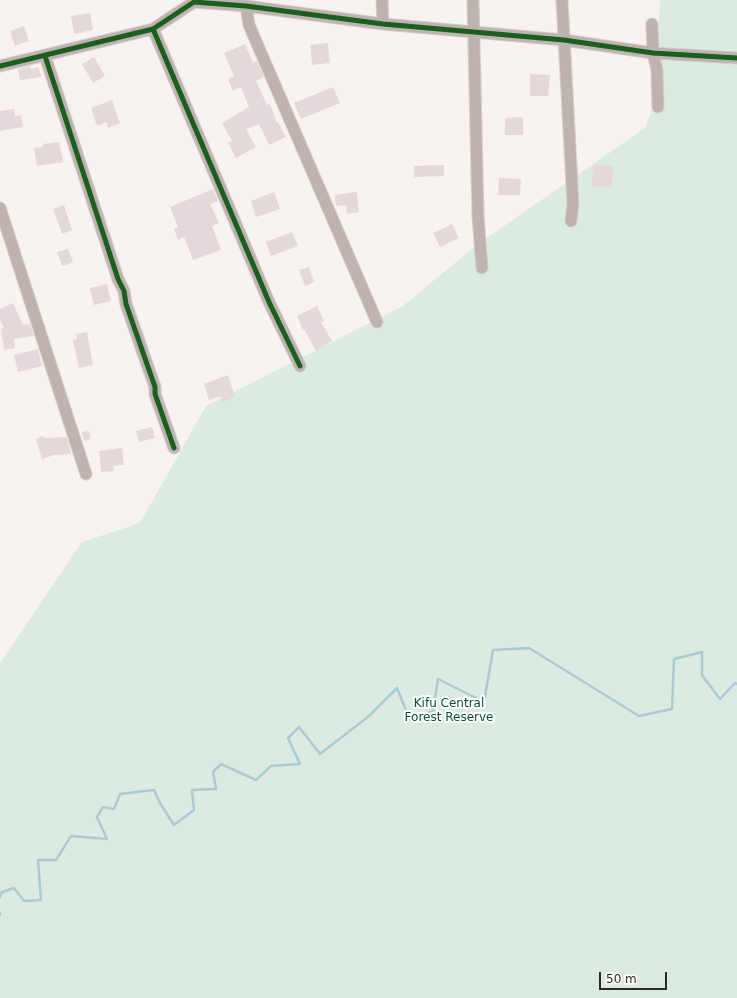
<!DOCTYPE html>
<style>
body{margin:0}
#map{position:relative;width:737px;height:998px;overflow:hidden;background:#f8f2f0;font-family:"DejaVu Sans",sans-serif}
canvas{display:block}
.scale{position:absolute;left:599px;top:972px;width:68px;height:18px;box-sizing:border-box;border:2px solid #312722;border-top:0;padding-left:5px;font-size:12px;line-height:14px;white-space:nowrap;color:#312722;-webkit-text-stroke:3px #fff;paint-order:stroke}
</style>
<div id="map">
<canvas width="737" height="998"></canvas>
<div class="scale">50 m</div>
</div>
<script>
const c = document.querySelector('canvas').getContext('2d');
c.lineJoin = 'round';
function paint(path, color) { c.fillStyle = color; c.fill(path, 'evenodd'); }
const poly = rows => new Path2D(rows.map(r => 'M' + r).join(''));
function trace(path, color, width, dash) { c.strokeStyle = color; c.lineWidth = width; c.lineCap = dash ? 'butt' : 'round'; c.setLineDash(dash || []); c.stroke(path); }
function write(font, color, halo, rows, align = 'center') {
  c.font = font + ' "DejaVu Sans",sans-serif'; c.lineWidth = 4; c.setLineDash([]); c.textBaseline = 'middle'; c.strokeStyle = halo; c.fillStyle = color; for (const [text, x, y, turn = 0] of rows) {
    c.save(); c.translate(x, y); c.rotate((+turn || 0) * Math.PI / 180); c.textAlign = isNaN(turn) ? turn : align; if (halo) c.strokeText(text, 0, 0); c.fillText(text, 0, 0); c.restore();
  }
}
paint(poly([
 [660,0,737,0,737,998,0,998,0,663,82,542,140,523,206,406,403,306,478,244,645,128,654,105]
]), '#dcebe1');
trace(poly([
 [0,897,2,892,14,888,24,901,41,900,38,860,56,860,71,836,107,839,97,817,103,807,114,809,120,794,154,790,160,803,174,825,194,810,192,790,216,789,213,772,221,764,256,780,271,766,300,764,288,738,299,727,320,754,369,716,397,688,410,720,433,711,438,679,484,702,493,650,529,648,639,716,672,709,674,659,702,652,702,675,720,699,735,683,737,684],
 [0,913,0,915]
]), '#adc9d2', 2.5);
paint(poly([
 [90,13,93,30,74,34,71,16],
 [24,26,29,41,15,46,10,31],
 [328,43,330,63,312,65,310,45],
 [245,44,253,63,257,61,264,77,256,81,267,105,270,104,277,123,278,122,286,137,269,145,259,124,246,129,256,147,236,158,228,143,232,141,222,123,249,107,241,87,233,91,228,79,234,76,224,53],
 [94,57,105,76,93,83,82,64],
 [30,66,31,69,39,67,41,77,20,80,18,69],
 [530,74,550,75,548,96,530,96],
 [333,87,340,103,301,119,294,103],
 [112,100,120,123,108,128,106,122,97,126,91,108],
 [14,109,15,116,21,115,23,127,0,131,0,111],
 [523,117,523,135,505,135,505,118],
 [59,142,63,162,37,166,34,148,43,147,43,144],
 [444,165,444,176,414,177,414,166],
 [593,165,613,166,612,187,592,187],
 [499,178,521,179,520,195,498,195],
 [213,189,218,201,210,204,219,223,212,226,221,250,193,260,184,237,178,240,174,229,178,227,170,207],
 [274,192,280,209,256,217,251,201],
 [357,192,359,212,347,214,346,205,336,206,335,195],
 [64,205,72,230,62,234,53,209],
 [452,224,459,238,440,247,433,233],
 [292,232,298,246,271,256,266,242],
 [68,249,73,262,62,266,57,252],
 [309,267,314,282,305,286,299,270],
 [107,284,111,301,94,305,90,288],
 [13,303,23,325,30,324,34,336,14,339,15,348,4,350,1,329,4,328,0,319,0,309],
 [317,306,324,321,321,322,332,341,316,351,304,329,303,330,297,316],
 [87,332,93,365,79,368,73,340,77,339,76,334],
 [38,349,42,366,18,372,14,355],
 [228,375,235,397,223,402,220,396,209,400,204,384],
 [152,427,155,438,139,442,136,431],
 [89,431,91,439,84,441,82,432],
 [43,436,44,438,67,437,71,454,54,455,42,459,36,439],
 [122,448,124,465,113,466,114,471,101,472,99,451]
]), '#e3d9db');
const street = poly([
 [382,0,383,24],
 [473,0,478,216,482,268],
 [562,0,573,204,571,221],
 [246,6,249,25,377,322],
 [652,24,653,53,657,70,658,107],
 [153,29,269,302,300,366],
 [45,56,118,279,124,291,126,304,155,387,155,394,174,448],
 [0,66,153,29,194,2,246,6,383,24,564,40,653,53,737,58],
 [0,208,86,474]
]);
trace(street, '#d3cecc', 13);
trace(street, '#beb3af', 11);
trace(poly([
 [153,29,269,302,300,366],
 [45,56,118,279,124,291,126,304,155,387,155,394,174,448],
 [0,66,153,29,194,2,246,6,383,24,564,40,653,53,737,58]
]), '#1b5e20', 5);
write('12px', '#074f34', '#fff', [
 ["Kifu Central",449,704],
 ["Forest Reserve",449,718]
]);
</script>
